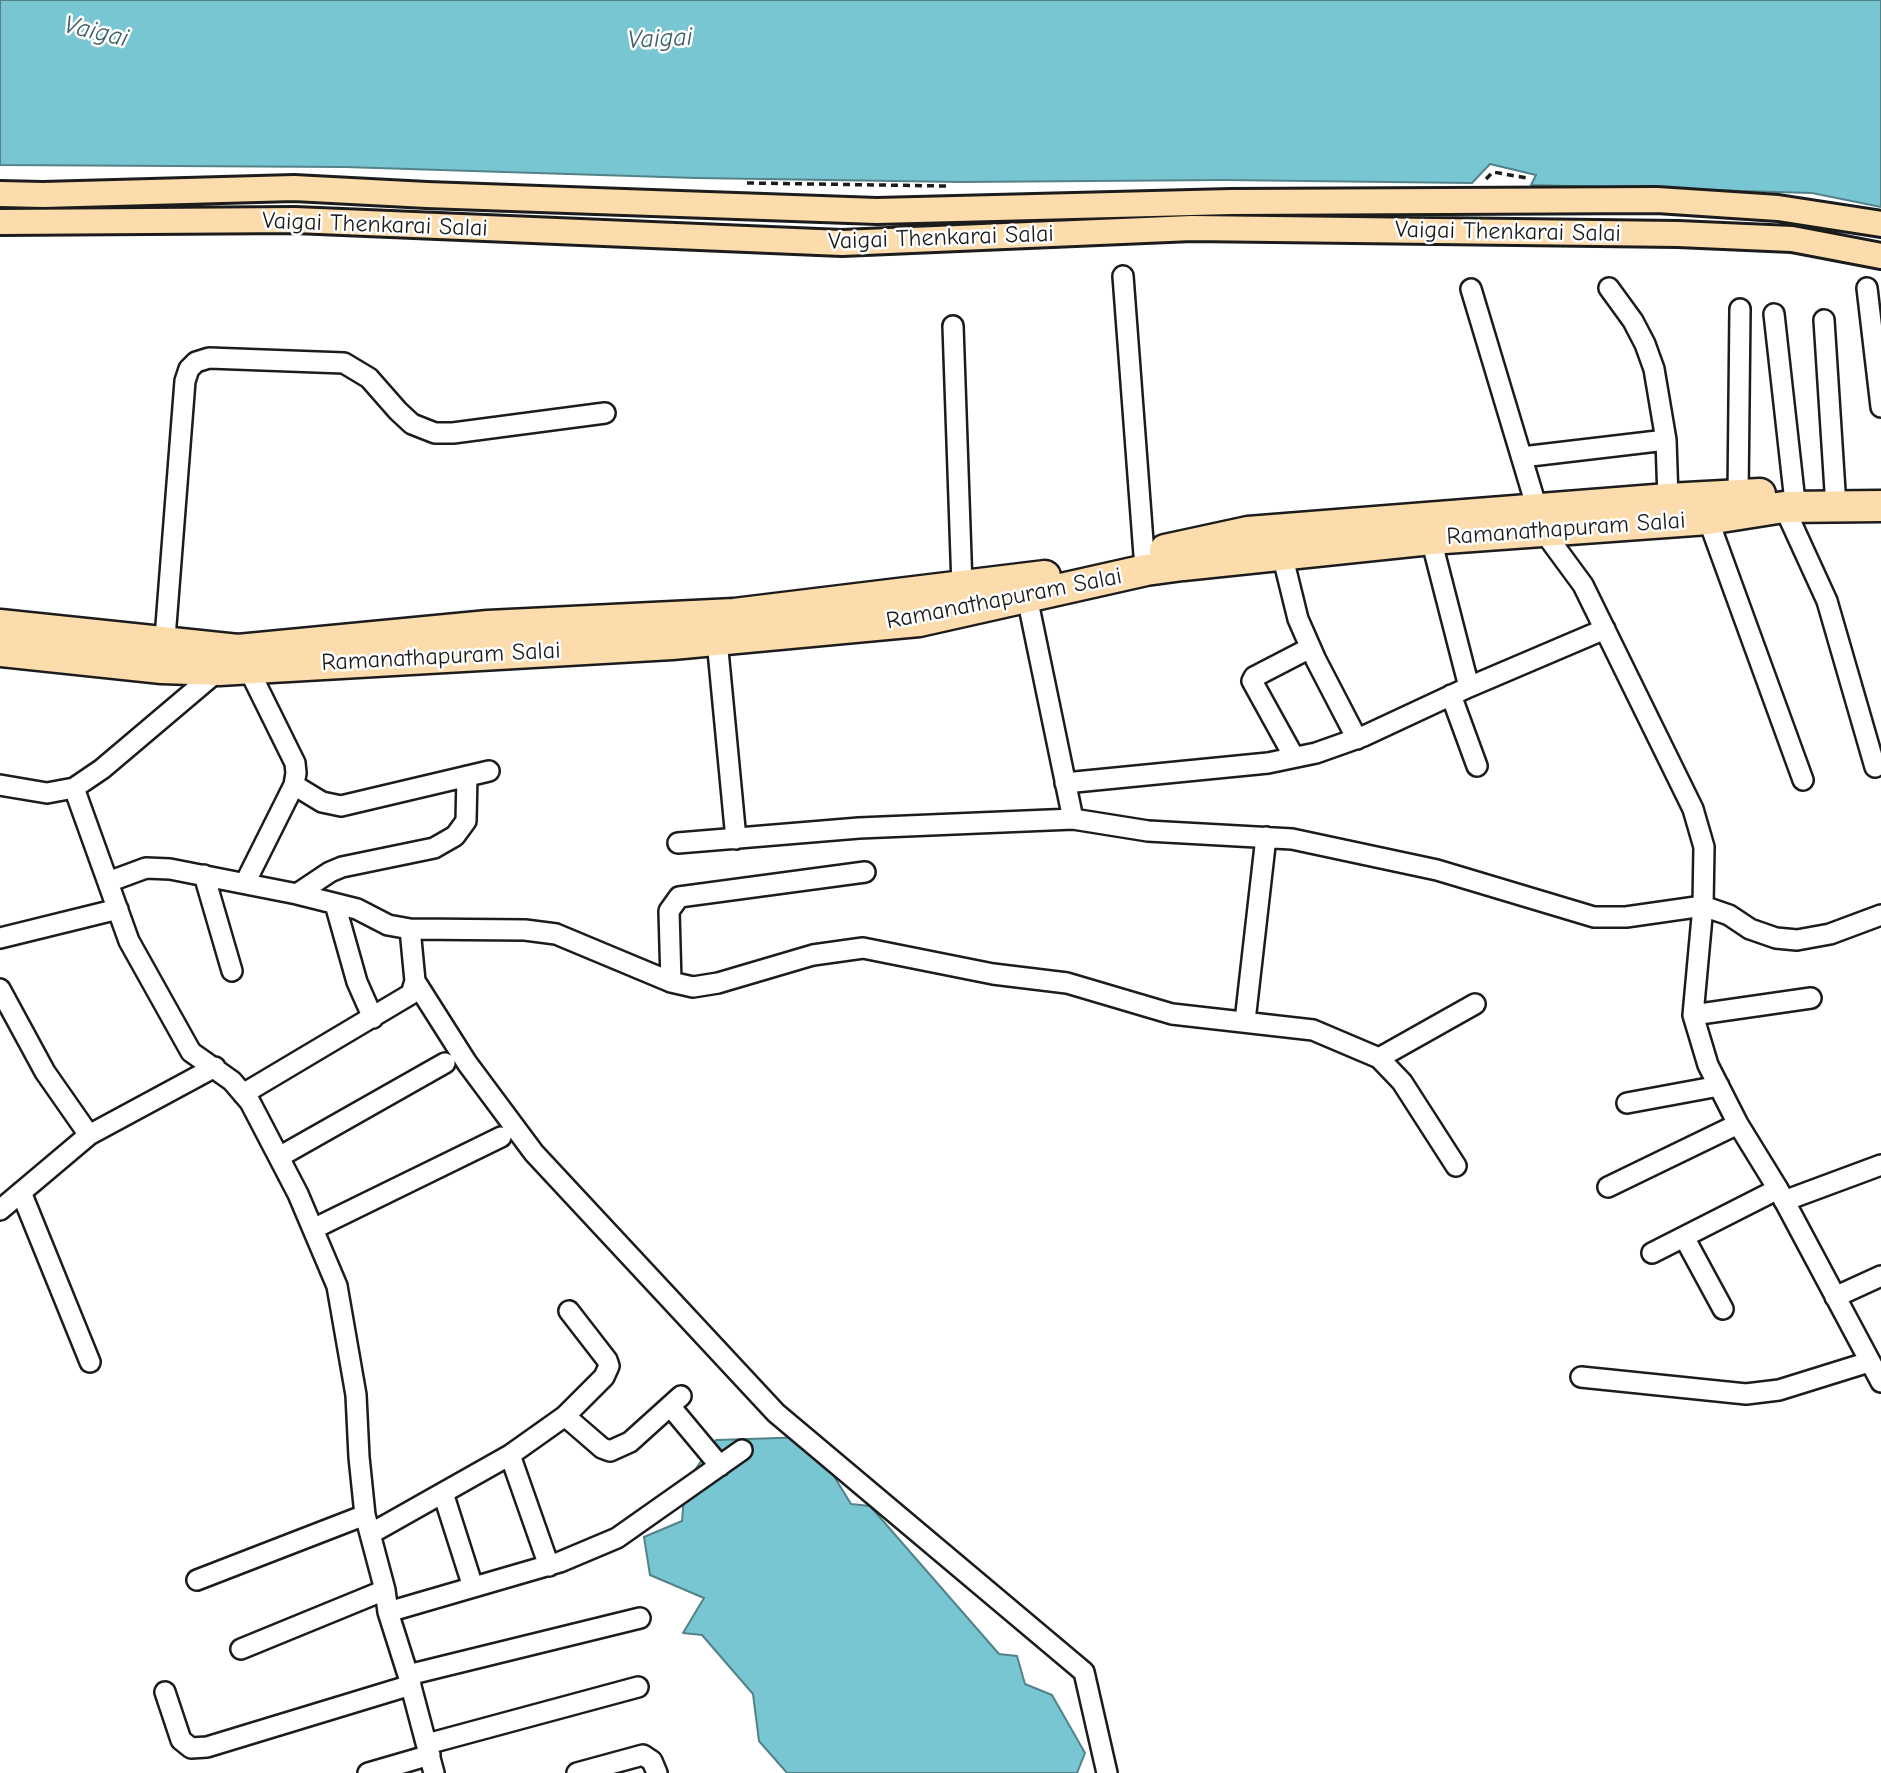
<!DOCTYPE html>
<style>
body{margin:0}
canvas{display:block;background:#fff}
</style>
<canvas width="1881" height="1773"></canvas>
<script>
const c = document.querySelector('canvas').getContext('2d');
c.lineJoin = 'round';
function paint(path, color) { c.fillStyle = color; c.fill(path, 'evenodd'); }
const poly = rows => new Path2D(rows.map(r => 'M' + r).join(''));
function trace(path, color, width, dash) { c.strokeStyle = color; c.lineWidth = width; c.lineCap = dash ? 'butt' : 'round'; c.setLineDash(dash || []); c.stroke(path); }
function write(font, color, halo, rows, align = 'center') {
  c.font = font + ' "Comic Neue",sans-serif'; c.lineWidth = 5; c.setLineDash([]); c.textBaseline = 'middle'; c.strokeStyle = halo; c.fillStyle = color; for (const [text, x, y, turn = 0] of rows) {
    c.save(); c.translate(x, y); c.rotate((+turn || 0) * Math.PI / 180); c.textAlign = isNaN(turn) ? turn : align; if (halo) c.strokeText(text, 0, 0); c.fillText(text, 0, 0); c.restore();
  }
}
const water = poly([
 [0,0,1881,0,1881,207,1812,193,1531,185,1536,175,1490,164,1472,183,1224,180,960,182,696,178,345,167,0,165,0,0],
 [810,1437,851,1504,870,1506,999,1654,1017,1656,1025,1684,1052,1695,1085,1753,1077,1773,787,1773,759,1741,753,1694,702,1635,683,1633,704,1598,650,1575,644,1537,682,1521,685,1484,716,1440,810,1437]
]);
paint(water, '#77c6d2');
trace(water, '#538289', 2);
const minor = poly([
 [1123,276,1144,555],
 [1609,288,1633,321,1645,344,1654,369,1666,440,1668,499],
 [1867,288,1881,407],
 [1471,289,1544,532,1583,585,1693,809,1704,847,1703,906,1693,1015,1708,1065,1738,1124,1778,1189,1881,1382],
 [1774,314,1794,493],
 [1824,320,1835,491],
 [953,326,962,586],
 [1522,457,1666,440],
 [1738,495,1740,309],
 [1784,507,1827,601,1875,767],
 [1708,519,1803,780],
 [1431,539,1469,687],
 [1282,554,1298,619,1316,660,1357,739],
 [1027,597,1073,819,1148,831,1292,839,1437,870,1594,917,1626,917,1703,906,1729,915,1750,929,1776,938,1797,940,1830,934,1881,915],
 [717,640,736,839],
 [164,651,185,381,189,369,196,362,209,358,344,363,369,378,398,411,412,424,435,433,453,433,605,413],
 [1451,695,1477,766],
 [1294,757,1252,681,1254,677,1310,648],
 [1065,783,1268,763,1316,753,1364,736,1469,687,1605,629],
 [0,785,47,793,74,788,102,769,219,670],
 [294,785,322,802,341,806,489,771],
 [74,788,129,941,191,1052,232,1081,250,1102,298,1194,337,1286,356,1395,359,1457,365,1515,385,1590,388,1612,408,1675,434,1773],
 [678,843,859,828,1073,819],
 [204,875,232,971],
 [108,882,146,868,170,869,297,894,357,909,388,925,410,929,525,930,556,934,671,982,693,987,718,983,813,955,863,948,993,974,1067,983,1172,1014,1313,1030,1379,1058,1402,1082,1456,1166],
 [245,883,294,785,296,773,295,763,248,668],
 [297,894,330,872,342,867,434,848,455,836,466,821,467,776],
 [335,904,357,982,373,1018],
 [0,938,118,909],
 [415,981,467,1063,534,1153,776,1413,1084,1672,1107,1773],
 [671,982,669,911,679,897,865,872],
 [0,989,45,1072,89,1135],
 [1693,1015,1811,998],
 [1245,1021,1266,837],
 [1379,1058,1475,1004],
 [243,1094,411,994,415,981,410,929],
 [1627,1103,1719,1086],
 [279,1157,445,1063],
 [1608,1187,1738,1124],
 [21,1192,90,1362],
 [1784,1201,1881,1165],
 [0,1210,89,1135,215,1067],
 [313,1229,501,1137],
 [1684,1237,1723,1309],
 [1652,1253,1778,1189],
 [1835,1297,1881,1276],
 [1581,1377,1746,1394,1779,1390,1869,1362],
 [670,1406,720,1466],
 [565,1416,602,1448,610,1451,630,1442,681,1396],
 [510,1455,549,1566],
 [443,1493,473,1587],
 [370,1534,510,1455,565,1416,604,1377,609,1366,607,1360,569,1311],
 [197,1580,365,1515],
 [388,1612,560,1562,617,1538,742,1450],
 [241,1649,385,1590],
 [408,1675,640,1618],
 [165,1692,181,1740,191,1748,207,1747,411,1685],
 [427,1744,638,1687],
 [368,1773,430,1755],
 [577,1773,643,1755,652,1761,657,1773]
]);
const major = poly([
 [0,194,43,195,294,188,427,195,877,211,1231,202,1657,200,1778,208,1881,224],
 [0,222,295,220,842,243,1192,228,1678,234,1792,239,1881,256]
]);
const highway = poly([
 [1165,550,1248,532,1668,499,1760,494],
 [0,625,238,650,488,626,734,614,1045,576],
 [0,651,162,668,219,670,672,644,919,621,1146,570,1183,565,1431,539,1708,519,1784,507,1881,506]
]);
trace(minor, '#1c1c1c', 24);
trace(major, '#1c1c1c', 30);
trace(highway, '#1c1c1c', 35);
trace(poly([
 [1486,179,1493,172,1527,178],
 [747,183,946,186]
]), '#1c1c1c', 3.5, [7, 5]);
trace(minor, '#fff', 19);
trace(major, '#fcdcac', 24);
trace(highway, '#fcdcac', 30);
write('24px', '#1c1c1c', '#fff', [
 ["Vaigai Thenkarai Salai",375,225,2],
 ["Vaigai Thenkarai Salai",1508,232,1],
 ["Vaigai Thenkarai Salai",941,238,-2],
 ["Ramanathapuram Salai",1566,529,-4],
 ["Ramanathapuram Salai",1004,599,-11],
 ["Ramanathapuram Salai",441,657,-3]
]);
write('italic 26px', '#406065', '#fff', [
 ["Vaigai",96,32,13],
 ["Vaigai",660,39,-3]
]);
</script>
